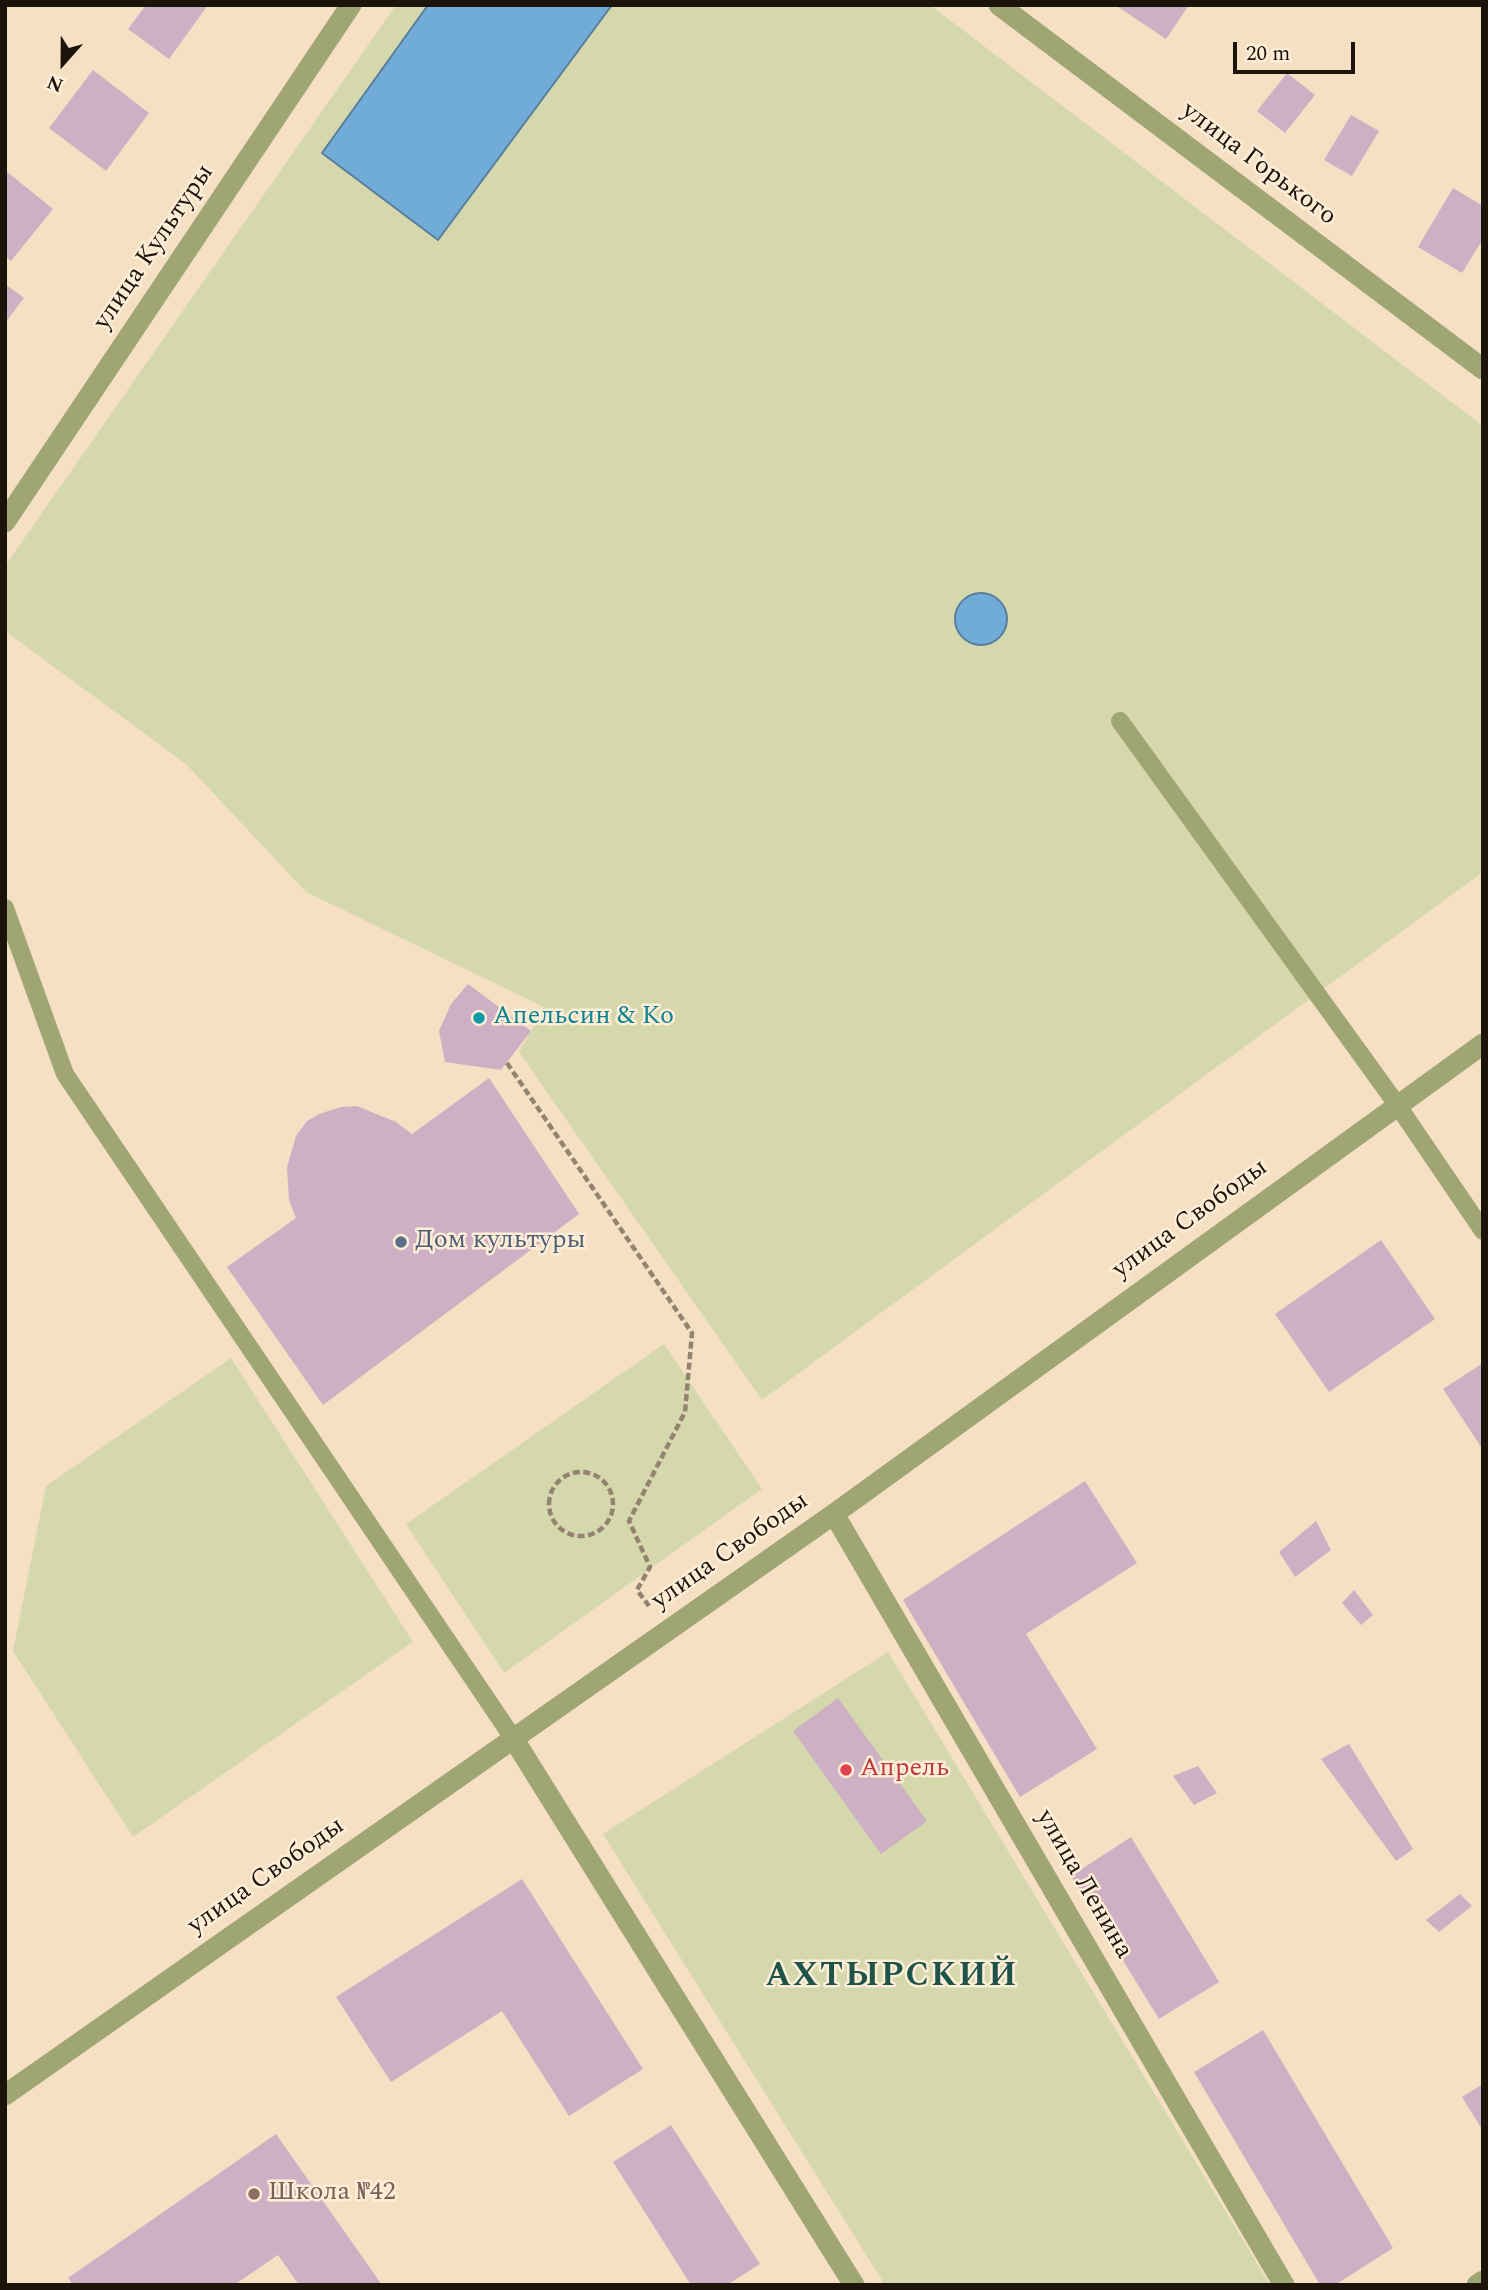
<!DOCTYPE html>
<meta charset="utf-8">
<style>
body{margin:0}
#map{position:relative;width:1488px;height:2290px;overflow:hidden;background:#f5e0c4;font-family:Spectral,serif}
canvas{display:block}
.frame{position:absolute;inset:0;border:7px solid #1c140a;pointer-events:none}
.north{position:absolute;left:28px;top:28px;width:70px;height:70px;-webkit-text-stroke:5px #ffeed7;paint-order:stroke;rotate:201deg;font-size:19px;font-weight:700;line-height:28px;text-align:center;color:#1c140a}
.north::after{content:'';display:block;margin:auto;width:24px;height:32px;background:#1c140a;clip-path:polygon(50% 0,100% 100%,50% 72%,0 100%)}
.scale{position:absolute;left:1233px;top:42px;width:122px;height:32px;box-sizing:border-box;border:4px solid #1c140a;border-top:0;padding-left:9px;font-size:21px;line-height:24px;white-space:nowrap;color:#1c140a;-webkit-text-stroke:5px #ffeed7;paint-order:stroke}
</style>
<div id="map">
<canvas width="1488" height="2290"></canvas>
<div class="frame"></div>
<div class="north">N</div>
<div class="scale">20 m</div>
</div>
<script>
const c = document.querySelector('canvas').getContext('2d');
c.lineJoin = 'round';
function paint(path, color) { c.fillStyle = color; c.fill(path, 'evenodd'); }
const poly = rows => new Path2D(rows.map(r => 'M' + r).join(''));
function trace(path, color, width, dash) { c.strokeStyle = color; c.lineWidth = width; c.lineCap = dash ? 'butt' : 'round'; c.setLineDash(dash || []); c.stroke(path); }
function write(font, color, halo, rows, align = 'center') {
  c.font = font + ' Spectral,serif'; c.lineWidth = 5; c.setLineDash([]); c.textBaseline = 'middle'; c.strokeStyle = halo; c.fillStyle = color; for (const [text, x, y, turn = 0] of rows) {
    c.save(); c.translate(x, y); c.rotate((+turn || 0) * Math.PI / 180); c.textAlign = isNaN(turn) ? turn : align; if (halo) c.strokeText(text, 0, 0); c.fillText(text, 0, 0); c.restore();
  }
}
paint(poly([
 [396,5,930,5,1483,426,1483,872,762,1400,519,1052,544,1007,306,892,186,764,5,631,5,566],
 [664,1344,762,1489,504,1673,406,1524],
 [231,1358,413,1642,133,1837,13,1651,46,1486],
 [888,1652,1270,2285,885,2285,603,1834]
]), '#d5d8ad');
const water = poly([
 [428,5,612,5,438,240,322,153,428,5],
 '955 619a26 26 0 1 1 52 0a26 26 0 1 1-52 0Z'
]);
paint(water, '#71abd8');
trace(water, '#587e9a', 2);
paint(poly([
 [146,5,208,5,169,59,128,29],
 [1115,5,1189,5,1166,39],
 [93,70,149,113,106,171,49,128],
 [1287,73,1315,95,1285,133,1257,111],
 [1351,115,1379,131,1352,176,1324,160],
 [6,171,53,209,11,261,5,256],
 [1453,188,1483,206,1483,239,1462,273,1418,247],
 [5,284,24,298,5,323],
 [468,984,531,1031,501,1070,445,1062,439,1031,451,1004],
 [489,1078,579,1214,323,1405,227,1267,296,1218,289,1200,287,1167,296,1136,307,1121,319,1114,341,1107,357,1106,396,1122,412,1134],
 [1381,1240,1435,1319,1329,1392,1275,1314],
 [1483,1363,1483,1450,1443,1389],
 [1085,1481,1137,1563,1026,1634,1097,1749,1020,1797,903,1600],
 [1316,1521,1331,1550,1295,1577,1279,1552],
 [1354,1590,1373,1615,1361,1625,1342,1603],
 [838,1698,927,1821,881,1854,793,1731],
 [1349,1744,1413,1849,1396,1861,1321,1759],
 [1198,1766,1217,1793,1194,1805,1173,1776],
 [1131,1837,1219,1982,1159,2019,1071,1876],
 [522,1879,643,2069,569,2116,502,2011,391,2082,336,1997],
 [1460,1894,1472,1906,1439,1932,1426,1920],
 [1263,2030,1393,2248,1335,2285,1320,2285,1194,2072],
 [1483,2084,1483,2131,1462,2097],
 [671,2125,760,2264,727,2285,691,2285,613,2162],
 [276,2134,382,2285,299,2285,278,2255,234,2285,73,2285,68,2278]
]), '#cdb0c4');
trace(poly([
 [507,1063,692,1333,685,1412,629,1521,650,1567,637,1590,649,1606],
 '549 1504a32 32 0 1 1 64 0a32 32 0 1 1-64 0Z'
]), '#938470', 4.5, [7, 3.5]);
trace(poly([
 [1120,721,1398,1106,1483,1231],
 [5,908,65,1074,513,1738]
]), '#a0a574', 18);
trace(poly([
 [999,5,1483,369],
 [5,522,351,5],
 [834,1514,1284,2285],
 [513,1738,854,2285],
 [1477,2285,1483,2281]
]), '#a0a574', 21);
trace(poly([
 [5,2095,834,1514,1483,1044]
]), '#a0a574', 21);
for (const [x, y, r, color] of [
 [479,1018,7,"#0f9aa8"],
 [401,1242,7,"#5c6f8a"],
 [846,1770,7,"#e0444e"],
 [254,2194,7,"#8d6e63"]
]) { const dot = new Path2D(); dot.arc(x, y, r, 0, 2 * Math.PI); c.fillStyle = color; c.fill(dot); trace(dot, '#ffeed7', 2.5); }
write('26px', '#1c140a', '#ffeed7', [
 ["улица Горького",1258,165,37],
 ["улица Культуры",155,248,-56],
 ["улица Свободы",1191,1220,-36],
 ["улица Свободы",731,1552,-35],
 ["улица Свободы",267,1877,-35],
 ["улица Ленина",1083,1885,60]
]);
write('26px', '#0d838f', '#ffeed7', [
 ["Апельсин & Ко",493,1018]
], 'left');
write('26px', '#4e5e75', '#ffeed7', [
 ["Дом культуры",415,1242]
], 'left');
write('26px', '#be3a42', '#ffeed7', [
 ["Апрель",860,1770]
], 'left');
write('26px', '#785e54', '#ffeed7', [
 ["Школа №42",268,2194]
], 'left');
c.letterSpacing = '2px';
write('bold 33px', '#1d5348', '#ffeed7', [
 ["АХТЫРСКИЙ",892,1979]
]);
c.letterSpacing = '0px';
</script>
